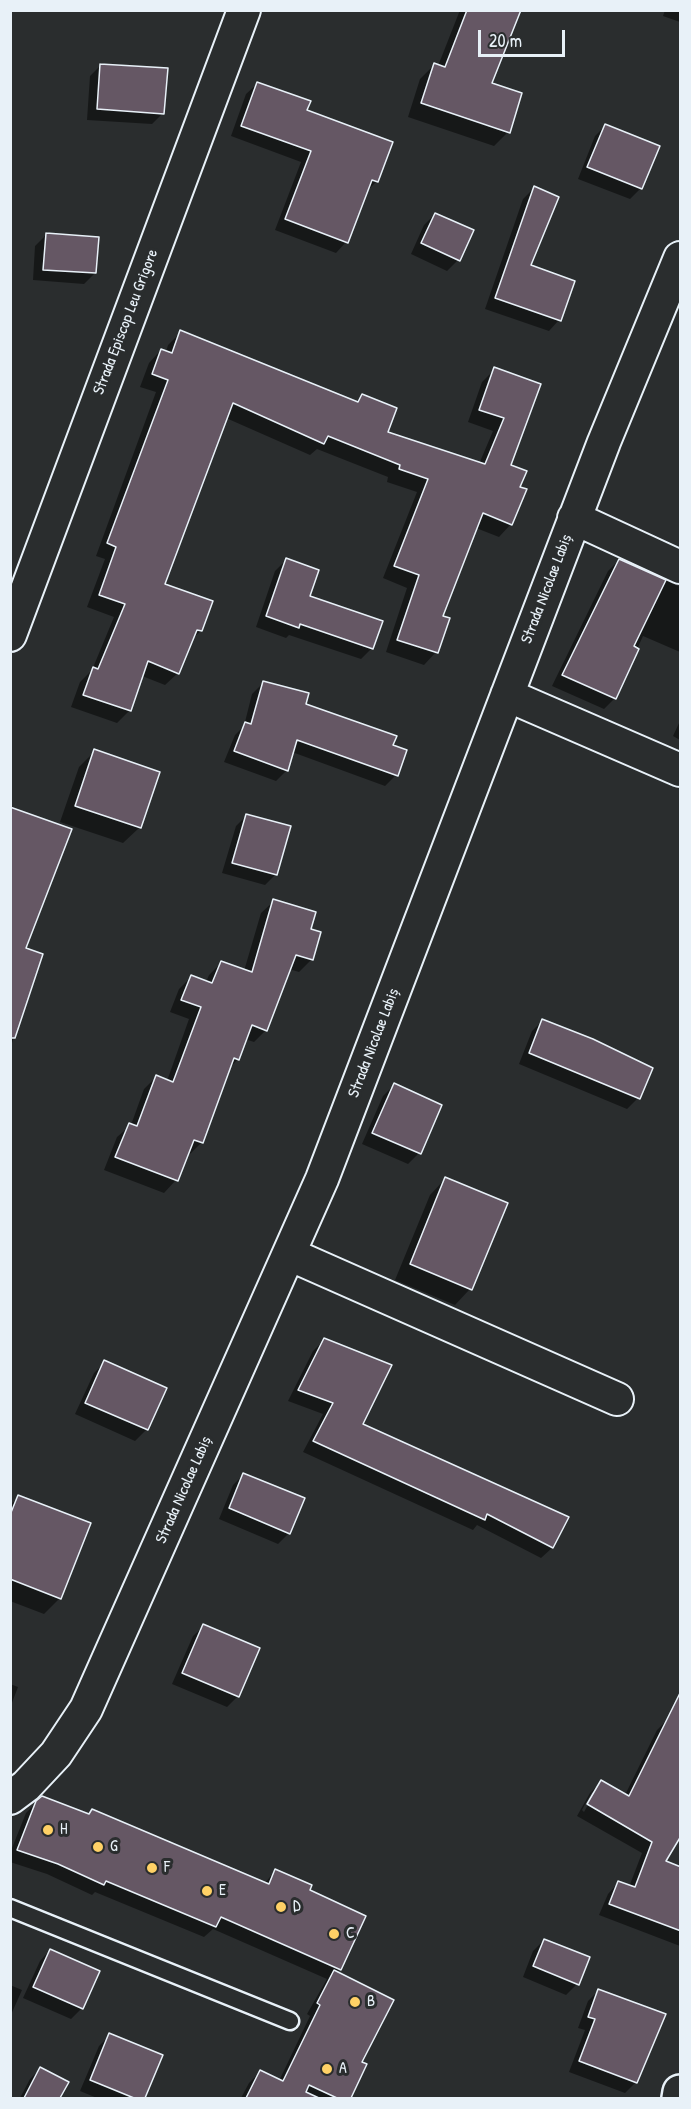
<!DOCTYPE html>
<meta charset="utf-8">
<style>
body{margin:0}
#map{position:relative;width:691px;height:2109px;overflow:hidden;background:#2a2d2e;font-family:"Patrick Hand",sans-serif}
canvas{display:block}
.frame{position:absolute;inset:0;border:12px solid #e8f1f8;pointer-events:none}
.scale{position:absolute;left:478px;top:30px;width:87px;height:27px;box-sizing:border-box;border:3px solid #e8f1f8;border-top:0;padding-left:8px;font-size:18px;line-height:21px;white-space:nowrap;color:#e8f1f8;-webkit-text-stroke:4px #2a2d2e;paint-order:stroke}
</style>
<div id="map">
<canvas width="691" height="2109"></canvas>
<div class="frame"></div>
<div class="scale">20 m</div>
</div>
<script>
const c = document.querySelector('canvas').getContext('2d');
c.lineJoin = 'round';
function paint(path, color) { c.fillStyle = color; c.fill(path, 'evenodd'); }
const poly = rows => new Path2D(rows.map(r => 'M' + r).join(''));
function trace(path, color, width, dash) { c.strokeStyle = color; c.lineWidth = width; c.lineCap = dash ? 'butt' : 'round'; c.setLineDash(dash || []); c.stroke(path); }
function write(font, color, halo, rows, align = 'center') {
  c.font = font + ' "Patrick Hand",sans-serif'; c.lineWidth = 6; c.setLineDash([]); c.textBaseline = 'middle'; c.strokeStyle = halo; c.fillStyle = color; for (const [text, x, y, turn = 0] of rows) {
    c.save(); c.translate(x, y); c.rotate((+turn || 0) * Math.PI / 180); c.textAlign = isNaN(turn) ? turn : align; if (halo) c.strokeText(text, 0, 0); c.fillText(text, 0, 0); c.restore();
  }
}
paint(poly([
 [460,10,520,10,490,84,508,132,494,146,408,117,420,79,434,65,438,66],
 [665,10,680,10,680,22,663,16],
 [101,65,163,113,152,124,87,120,90,76],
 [257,84,305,111,377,181,365,193,346,242,336,253,275,230,301,162,231,136,246,94],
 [606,125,658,147,641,188,630,199,578,179,595,136],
 [534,188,529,266,573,282,559,320,549,331,485,309,523,199],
 [435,214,458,260,447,271,411,254,424,225],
 [46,235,95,273,84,284,33,280,35,246],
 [181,332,355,403,362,396,386,433,479,464,493,431,468,422,482,382,495,369,539,385,509,466,518,487,511,524,499,537,476,528,441,617,436,652,424,665,386,652,407,588,383,578,417,492,387,482,388,477,317,449,310,455,226,418,163,585,201,631,191,640,178,673,165,685,142,676,130,710,117,723,71,707,80,682,92,670,114,617,87,607,105,559,96,556,156,392,140,387,149,363,161,350,166,352,168,345],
 [286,560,308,597,372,648,361,659,289,635,286,638,256,627,275,571],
 [619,560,680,587,680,652,643,636,615,698,604,709,552,686,608,571],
 [263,683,391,746,396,775,385,786,292,752,287,770,276,781,224,762,235,735,244,726,252,694],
 [680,721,680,740,673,736],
 [95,751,158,773,139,828,123,843,60,822,79,767],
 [10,809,24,949,41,955,10,1049],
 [247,815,276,874,265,885,222,873,236,826],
 [274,901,309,930,319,933,311,960,299,972,289,969,266,1030,254,1042,245,1039,238,1059,229,1069,202,1142,190,1154,187,1154,176,1180,164,1193,104,1170,117,1137,131,1125,144,1089,156,1077,167,1081,189,1019,170,1012,179,989,191,977,206,982,209,975,221,963,244,971,261,913],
 [543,1020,638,1098,627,1109,519,1064,532,1031],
 [394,1085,419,1153,408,1164,362,1144,383,1096],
 [445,1179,470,1289,455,1305,395,1280,430,1195],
 [324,1340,361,1425,552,1548,541,1558,477,1525,473,1530,303,1452,323,1414,288,1401,313,1351],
 [105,1362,165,1388,146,1430,135,1441,75,1414,94,1373],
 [244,1474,289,1533,278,1544,219,1519,233,1485],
 [19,1497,60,1598,44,1614,10,1601,10,1505],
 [204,1626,238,1696,227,1707,172,1684,193,1636],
 [10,1684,18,1687,10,1708],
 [668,1719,663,1862,680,1868,680,1946,599,1915,608,1894,618,1883,629,1887,642,1853,577,1816,590,1793,601,1782,625,1795,657,1730],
 [592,1792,595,1792,584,1812,582,1810],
 [42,1797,88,1815,92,1811,264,1884,275,1871,308,1891,340,1969,336,1973,360,2063,365,2065,349,2098,241,2098,249,2083,260,2072,279,2081,310,2016,307,2014,327,1979,213,1929,204,1937,95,1892,92,1895,47,1874,10,1862,10,1853,26,1813],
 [544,1940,577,1984,566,1995,523,1977,533,1951],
 [50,1950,82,2008,71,2019,23,1998,40,1961],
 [10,1985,22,1990,10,2017],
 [599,1990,636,2082,625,2093,569,2072,585,2030,578,2028,588,2001],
 [110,2035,161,2055,143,2098,97,2098,80,2091,99,2046],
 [41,2068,67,2082,58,2098,20,2098,30,2079]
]), '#0007');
const building = poly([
 [467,10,521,10,492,83,522,93,510,133,421,103,434,63,445,67,467,10],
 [100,64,168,68,164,114,97,109,100,64],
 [257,82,311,101,307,110,393,142,378,182,372,180,348,243,285,219,311,151,241,126,257,82],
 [605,124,660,146,642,189,587,167,605,124],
 [534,186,559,197,531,265,575,281,561,321,495,298,534,186],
 [435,213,474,230,460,261,421,243,435,213],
 [46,233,99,237,96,273,43,270,46,233],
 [180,330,358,402,362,394,397,408,388,432,485,464,504,418,479,410,494,367,541,384,511,465,527,471,520,487,527,489,512,525,483,513,443,616,450,618,438,653,397,640,419,575,394,566,428,479,399,469,400,465,328,436,324,444,233,403,165,584,213,601,202,631,197,630,179,674,148,661,131,711,83,695,93,667,98,669,125,604,99,595,116,547,107,543,168,380,152,374,161,349,172,353,180,330],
 [286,558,319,570,310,596,383,621,373,649,300,624,299,628,266,616,286,558],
 [619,559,666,580,634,646,639,649,616,699,562,675,619,559],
 [263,681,309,693,306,704,397,736,393,745,407,750,398,776,297,740,288,771,234,751,245,722,251,724,263,681],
 [94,749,160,772,141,828,75,806,94,749],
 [10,807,72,829,26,948,43,954,15,1038,10,1038,10,807],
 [246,814,291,826,277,875,232,863,246,814],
 [273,899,316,912,311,929,321,932,313,960,296,955,267,1031,252,1025,239,1060,234,1058,203,1143,194,1140,178,1181,115,1157,129,1123,137,1126,156,1075,173,1082,201,1007,181,1000,191,975,212,983,221,961,252,972,273,899],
 [542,1019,593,1039,653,1068,640,1099,529,1053,542,1019],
 [394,1083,442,1105,421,1154,372,1133,394,1083],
 [445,1177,508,1203,472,1290,410,1264,445,1177],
 [324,1338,392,1365,363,1424,569,1517,553,1548,487,1514,485,1520,313,1441,333,1403,298,1390,324,1338],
 [104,1360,167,1388,148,1430,85,1403,104,1360],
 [243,1473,305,1498,290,1534,229,1508,243,1473],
 [18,1495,91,1523,61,1599,10,1579,10,1515,18,1495],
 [203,1624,260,1648,239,1697,182,1673,203,1624],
 [681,1691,681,1836,666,1861,681,1867,681,1931,609,1904,618,1881,635,1887,652,1842,587,1804,601,1780,629,1796,681,1691],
 [42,1796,89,1814,92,1809,269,1884,275,1869,312,1885,310,1890,366,1916,341,1970,221,1917,216,1927,106,1881,104,1885,58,1864,17,1850,36,1801,42,1796],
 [544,1939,590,1957,579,1985,533,1966,544,1939],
 [50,1949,100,1971,83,2009,33,1987,50,1949],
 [334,1970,394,2000,362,2062,367,2064,351,2098,337,2098,309,2085,306,2092,319,2098,246,2098,260,2070,283,2081,320,2005,317,2003,334,1970],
 [598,1989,666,2014,637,2083,579,2061,595,2019,588,2017,598,1989],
 [109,2033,163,2055,145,2098,134,2098,90,2080,109,2033],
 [40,2067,69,2082,60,2098,24,2098,40,2067]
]);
paint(building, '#655764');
trace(building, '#e8f1f8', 1.5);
const service = poly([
 [10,1908,290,2021]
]);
const minor = poly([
 [574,518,680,567],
 [10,635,244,10],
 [507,695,680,770],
 [289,1254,617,1399],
 [10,1798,26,1786,56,1754,86,1709,322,1179,604,442,680,258]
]);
const secondary = poly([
 [679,2098,680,2092]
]);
trace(service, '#e8f1f8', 21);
trace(minor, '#e8f1f8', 36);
trace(secondary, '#e8f1f8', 38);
trace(service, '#2a2d2e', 16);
trace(minor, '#2a2d2e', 32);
trace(secondary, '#2a2d2e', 33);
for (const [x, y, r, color] of [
 [48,1830,6,"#ffd166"],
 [98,1847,6,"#ffd166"],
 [152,1868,6,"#ffd166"],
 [207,1891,6,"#ffd166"],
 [281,1907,6,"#ffd166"],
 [334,1934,6,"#ffd166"],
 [355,2002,6,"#ffd166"],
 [327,2069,6,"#ffd166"]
]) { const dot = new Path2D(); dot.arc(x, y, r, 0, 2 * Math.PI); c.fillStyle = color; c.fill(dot); trace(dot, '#2a2d2e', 2); }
write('16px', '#e8f1f8', '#2a2d2e', [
 ["Strada Episcop Leu Grigore",126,322,-69],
 ["Strada Nicolae Labiș",547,589,-69],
 ["Strada Nicolae Labiș",374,1043,-69],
 ["Strada Nicolae Labiș",184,1490,-66]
]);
write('16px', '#e8f1f8', '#2a2d2e', [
 ["H",60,1830],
 ["G",110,1847],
 ["F",164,1868],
 ["E",219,1891],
 ["D",293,1907],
 ["C",346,1934],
 ["B",367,2002],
 ["A",339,2069]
], 'left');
</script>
